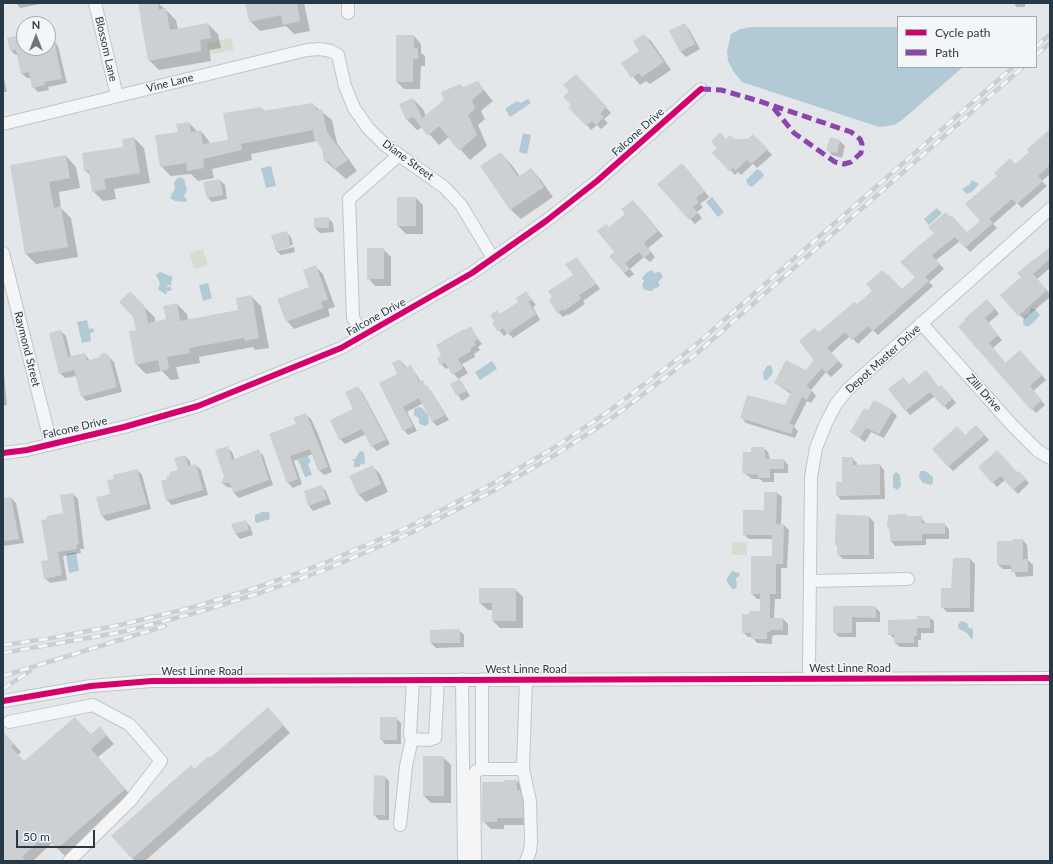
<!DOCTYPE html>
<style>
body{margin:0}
#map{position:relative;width:1053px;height:864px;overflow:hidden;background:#e4e7e9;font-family:Lato,sans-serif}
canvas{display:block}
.frame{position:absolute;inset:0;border:4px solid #293845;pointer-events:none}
.legend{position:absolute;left:897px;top:16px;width:140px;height:52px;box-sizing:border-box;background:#f2f6f8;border:1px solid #a2aab0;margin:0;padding:5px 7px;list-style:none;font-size:12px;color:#293845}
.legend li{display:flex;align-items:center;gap:8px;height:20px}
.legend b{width:20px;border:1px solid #a2aab0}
.north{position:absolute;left:16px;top:16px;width:40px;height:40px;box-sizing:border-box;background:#f2f6f8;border:1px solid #a2aab0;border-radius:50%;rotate:0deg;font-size:11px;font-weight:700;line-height:16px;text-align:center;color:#293845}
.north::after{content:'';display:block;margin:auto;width:14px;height:18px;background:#6a757e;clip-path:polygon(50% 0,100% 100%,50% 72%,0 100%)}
.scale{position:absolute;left:16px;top:830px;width:79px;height:18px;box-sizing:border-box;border:2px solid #293845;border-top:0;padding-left:5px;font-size:12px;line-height:14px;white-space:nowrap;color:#293845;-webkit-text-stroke:3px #f2f6f8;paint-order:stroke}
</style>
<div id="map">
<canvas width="1053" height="864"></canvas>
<div class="frame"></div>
<ul class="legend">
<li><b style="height:5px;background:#d6006c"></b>Cycle path</li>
<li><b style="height:5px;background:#8e44ad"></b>Path</li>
</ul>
<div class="north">N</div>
<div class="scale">50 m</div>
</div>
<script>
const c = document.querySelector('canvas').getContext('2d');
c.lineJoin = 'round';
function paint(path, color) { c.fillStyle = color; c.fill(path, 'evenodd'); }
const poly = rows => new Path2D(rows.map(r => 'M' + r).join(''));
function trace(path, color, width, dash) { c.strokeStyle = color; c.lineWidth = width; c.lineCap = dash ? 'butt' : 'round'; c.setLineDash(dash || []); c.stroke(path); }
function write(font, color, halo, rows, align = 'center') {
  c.font = font + ' Lato,sans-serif'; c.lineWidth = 3; c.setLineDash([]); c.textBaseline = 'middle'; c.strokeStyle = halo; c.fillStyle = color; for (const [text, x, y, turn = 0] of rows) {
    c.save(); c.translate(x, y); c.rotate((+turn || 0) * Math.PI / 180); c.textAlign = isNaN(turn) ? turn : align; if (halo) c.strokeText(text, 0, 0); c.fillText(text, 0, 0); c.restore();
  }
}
paint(poly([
 [231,38,234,50,209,55,207,43],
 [203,249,208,265,194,269,189,253],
 [747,542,747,555,732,555,732,542]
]), '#d6ded4');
paint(poly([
 [752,27,898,27,898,67,963,67,902,120,894,125,879,127,742,82,733,71,728,61,727,51,731,34,740,29],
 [528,99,531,103,510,117,506,111,506,108,517,101,521,103],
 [523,133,531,135,527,154,519,152],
 [271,166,276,186,266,188,261,168],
 [757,169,762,172,764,176,752,187,748,185,746,180],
 [179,177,184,179,187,190,184,196,187,200,186,202,175,201,170,198,175,188,174,182],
 [972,180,979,184,973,191,967,194,962,189,970,184],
 [712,197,724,212,718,217,706,202],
 [937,208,942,213,929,225,924,219],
 [652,270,654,273,660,272,663,277,658,282,660,285,656,289,653,287,654,289,652,291,644,290,642,285,644,281,642,278,646,273],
 [160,272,173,277,171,282,172,285,168,285,166,288,170,286,172,289,170,291,167,291,166,295,158,289,160,283,156,275],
 [208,283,212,298,203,301,199,285],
 [1031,309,1035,309,1040,315,1032,324,1027,327,1023,324,1024,317,1029,314],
 [87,320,89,329,93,328,94,332,90,333,91,341,82,343,77,322],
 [492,361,497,369,480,380,475,372],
 [771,365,773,373,767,380,764,380,763,373,767,366],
 [418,407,422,408,428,415,429,423,426,426,419,424,419,418,414,415,414,409],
 [360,451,364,452,365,463,364,465,362,463,359,467,354,467,354,461,352,459,355,459],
 [308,456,311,462,308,464,312,475,305,477,298,460],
 [920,471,925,471,933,477,933,483,931,485,923,483,919,478],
 [896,472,900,475,901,486,897,490,893,487,893,475],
 [262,512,269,512,270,519,257,523,255,521,255,515],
 [76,552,79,571,69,573,66,554],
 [732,571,739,573,740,576,736,578,737,586,735,589,732,589,726,580],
 [961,621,967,623,969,628,973,629,973,638,971,639,967,633,959,629,958,625]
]), '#b1cad5');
paint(poly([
 [16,3,40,3,40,4,20,8],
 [147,3,158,3,166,10,176,20,178,29,208,24,218,34,221,48,209,50,211,61,159,70,149,60],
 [246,3,304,3,310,31,294,34,286,26,260,31,250,21],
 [1013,3,1025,3,1025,7,1017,7],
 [684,24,689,29,700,49,686,57,681,52,670,31],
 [24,35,24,48,48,48,48,43,54,41,58,46,67,83,48,87,49,90,38,92,33,87,31,78,27,78,22,74,18,55,16,55,11,51],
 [644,35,652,42,671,70,650,84,646,81,640,85,622,63,641,51],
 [414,36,421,44,421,53,425,56,425,66,421,66,420,89,404,89,397,82],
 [3,74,7,92,3,92],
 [576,75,611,113,604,119,608,123,601,129,597,125,591,130,587,125,570,91],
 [477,82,493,101,481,111,485,119,478,125,487,146,470,160,449,137,439,145,423,127,417,130,407,120,401,104,413,99,423,109,426,116],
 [312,104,332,120,337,143,357,171,346,179,325,161,323,149,317,141,251,154,252,160,212,169,214,178,198,181,191,174,171,176,161,166,179,133,189,123,198,132,201,131,211,144,229,141,261,108,265,112],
 [1050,135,1050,174,1042,181,1047,186,1022,208,1017,203,993,224,997,228,970,252,960,241,936,260,944,269,929,282,933,286,878,335,873,330,858,344,850,336,831,353,843,366,831,377,826,372,811,390,816,396,811,403,807,401,794,427,798,431,795,438,746,423,742,418,785,406,791,394,775,383,806,371,815,360,819,334,857,305,903,290,916,277,936,233,967,233,981,221,1016,165],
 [134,138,144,148,150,183,114,189,116,199,103,201,93,191,91,176,85,170,125,148],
 [831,139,840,141,845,146,842,158,832,155,828,150],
 [726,140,758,140,772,155,757,168,753,164,741,175,738,172,735,175,714,153],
 [501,154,511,164,520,177,531,169,541,180,553,197,521,219,510,209],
 [66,156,76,167,80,188,59,192,61,208,71,218,78,257,36,264,26,254,11,166],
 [687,169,709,197,700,204,703,207,697,212,702,218,695,224,690,219],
 [220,180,225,185,227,199,212,202,207,197],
 [416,198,423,205,423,234,406,234,398,226],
 [638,206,663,236,648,248,655,257,650,262,644,257,630,269,634,274,629,278,624,273,615,252],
 [328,218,333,223,334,232,320,233,315,228,315,219],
 [286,232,291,237,293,245,278,249,278,251,294,247,295,252,281,255,276,250],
 [1050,248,1050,268,1037,279,1050,294,1050,297,1024,319,1019,315,1022,277],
 [383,249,391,257,391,286,375,286,368,278],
 [577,258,600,289,583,301,585,304,569,315,568,314,563,317,558,312,574,275],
 [315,266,323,274,335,307,328,309,330,316,294,329,287,321,310,287],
 [526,292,536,305,533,307,540,320,513,338,508,333,504,336,493,323,520,302],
 [251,296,261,306,269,348,255,350,253,347,199,357,200,363,176,367,179,379,171,380,162,371,146,374,136,364,137,331,140,302,155,318,155,322,167,320,177,304,187,314,188,320,239,311],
 [992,305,999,314,988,323,1002,340,993,348,1006,364,1025,356,1046,380,1033,391,1045,405,1036,413,959,327],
 [470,328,482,344,478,347,480,350,474,354,475,357,462,364,468,373,458,379,449,367,446,369,441,364,465,331],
 [61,331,66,336,71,357,85,354,90,361,109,357,114,362,122,392,86,401,82,396,76,376,65,378,60,373],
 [400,360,407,368,411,366,421,382,431,391,449,420,437,426,432,421,423,403,407,412,417,431,408,435,404,430,399,374],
 [3,363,7,405,3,406],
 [460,380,470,396,462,401,451,385],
 [909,385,939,388,946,391,956,403,948,410,935,396,910,415,889,390],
 [357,387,362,392,390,444,377,451,372,446,366,434,345,444,340,439,354,409],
 [869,411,892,411,897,416,884,438,871,432,865,442,851,432],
 [306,415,311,419,318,434,332,472,324,475,319,470,313,454,294,461,302,484,293,488,288,483,270,434,297,424],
 [981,431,989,440,953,471,948,466,965,436],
 [227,448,232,452,235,460,258,451,263,455,273,485,239,498,234,493,233,488,227,487,222,483,225,477],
 [764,448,768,452,770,460,784,460,788,465,788,473,774,473,774,482,763,482,760,479,752,479,743,472,752,453],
 [185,456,190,461,191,466,196,465,201,470,208,495,172,505,167,500,169,480,179,470],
 [852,458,857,463,857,466,880,465,884,470,885,499,841,500,837,495],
 [372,466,380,474,388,492,366,502,358,494],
 [979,467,1017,473,1019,472,1029,483,1018,494,1005,480,997,487],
 [137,470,142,475,151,509,107,521,102,516,111,494],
 [321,486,326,491,331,504,313,511,309,506,306,498],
 [777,493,782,497,781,525,784,525,789,530,787,568,781,568,781,599,775,599,774,619,783,619,788,624,788,635,774,635,774,636,772,636,772,644,757,643,752,637,748,637,743,632,750,615,761,612,761,599,757,599,752,594,773,557,773,539,749,539,744,534,765,511],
 [73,494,78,499,84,549,80,549,81,553,63,556,67,580,50,583,45,578,49,560,64,514],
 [11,498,16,503,24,543,3,546,3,499],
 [869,517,874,522,874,559,843,559,838,554],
 [921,517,926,524,944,524,949,529,949,539,926,539,926,545,895,546,891,541],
 [245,521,250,526,253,535,240,539,236,534],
 [1023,540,1027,545,1028,560,1033,565,1033,576,1017,577,1012,569,1003,569,998,565,998,542],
 [970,559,975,564,974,612,947,612,942,607],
 [515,589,523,597,523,628,500,628,493,621,493,610,488,610,480,603],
 [834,607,875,607,880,612,880,622,856,622,856,637,839,637,834,632],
 [929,617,934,621,934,633,921,633,921,640,918,640,918,647,900,647,895,643,895,639,889,634,918,620],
 [459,630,464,635,464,647,436,648,431,643],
 [275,716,290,733,145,861,135,861,132,858,194,770],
 [396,718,401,723,401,744,385,744,381,739],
 [82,725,91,735,100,728,114,744,98,757,132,797,65,856,52,843,33,861,3,861,3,732,21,752,18,755,24,762],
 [443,757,451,765,451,803,431,803,424,796],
 [385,777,389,781,389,820,379,820,374,815],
 [517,781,524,789,530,825,504,825,504,829,491,829,483,821,506,783]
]), '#0003');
paint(poly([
 [138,3,158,3,159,10,166,8,170,30,208,23,211,38,200,40,201,51,148,61],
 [245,3,297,3,300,21,283,25,281,15,249,22],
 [685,23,695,44,680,52,669,31],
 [48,30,52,30,62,79,44,82,45,85,32,88,29,72,21,74,16,50,10,51,7,38,24,34,24,48,48,48],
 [644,34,664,62,642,77,639,73,631,78,621,63,639,51,633,41],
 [396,35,414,35,414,48,418,48,418,59,413,59,413,82,396,82],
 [576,74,607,107,600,114,604,117,596,125,592,121,586,126,568,107,571,105,563,97,569,91,563,85],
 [478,81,484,90,472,100,475,109,468,115,477,135,459,151,439,126,428,136,413,117,406,120,399,104,413,98,422,118,444,100,441,92,460,84,463,87],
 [313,103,317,110,322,109,327,132,348,160,335,169,329,161,324,162,322,149,314,138,313,130,241,144,242,150,203,159,204,168,187,171,186,163,160,167,155,135,178,132,176,124,189,122,191,132,201,130,203,144,228,140,223,113,261,107,262,111],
 [1050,129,1050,165,1038,176,1043,181,1017,204,1012,199,989,219,993,223,965,248,955,237,932,255,940,264,925,277,929,281,873,331,868,326,852,340,845,332,827,348,839,361,826,373,822,368,806,386,812,390,807,400,802,397,789,424,794,425,791,434,740,418,747,395,785,405,791,392,774,383,786,360,806,370,814,360,799,341,814,328,819,332,854,302,857,304,872,291,866,284,882,270,887,275,888,274,902,289,915,277,900,262,934,233,928,227,946,212,951,217,952,216,967,232,980,221,965,204,997,176,994,173,1010,158,1015,164,1029,152,1027,149],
 [720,132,726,139,730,135,734,139,747,139,753,134,768,149,751,164,747,160,735,171,733,168,729,171,712,153,717,148,711,141],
 [134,137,140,173,104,179,106,189,92,192,89,170,84,171,82,153,123,147,122,139],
 [830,137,840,140,837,153,826,151],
 [501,152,518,177,531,168,544,187,510,210,480,166],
 [66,155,70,178,49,182,54,208,61,206,68,247,25,254,10,165],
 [682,163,705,191,696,198,699,202,693,207,698,213,689,220,657,184],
 [220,179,223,195,207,198,203,182],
 [397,197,416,197,416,226,397,226],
 [633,200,658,231,644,243,651,252,644,258,639,252,625,263,630,269,624,273,609,256,614,252,597,231,606,224,609,227,625,214,621,209],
 [329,217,329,228,314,228,314,218],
 [287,231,291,247,276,251,271,235],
 [1050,247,1050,259,1033,274,1047,290,1018,316,1000,295,1021,277,1017,273],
 [367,248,384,248,384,279,367,279],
 [577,257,596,284,579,295,581,299,564,311,563,309,557,313,549,300,552,297,548,291,573,275,565,264],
 [316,265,328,299,321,302,323,308,286,322,277,299,309,287,303,270],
 [130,291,145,307,148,323,166,319,163,306,177,303,180,321,238,310,236,298,252,295,259,338,245,341,244,338,189,348,190,353,167,357,169,369,160,371,158,360,135,365,129,331,136,330,133,317,119,302],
 [526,291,532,300,528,302,536,314,507,334,503,328,498,332,492,323,494,321,490,315,497,310,500,314,518,302,516,298],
 [987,299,995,309,985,318,998,335,989,343,1005,363,1020,350,1042,375,1030,386,1042,400,1031,410,958,327,965,320,964,319],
 [471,326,478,339,474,342,476,345,470,349,471,351,458,359,463,368,452,375,445,362,440,365,437,358,441,355,436,345,464,329,465,330],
 [61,330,68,357,85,353,87,361,99,357,101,354,105,353,109,356,117,387,81,397,74,370,59,374,49,333],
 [400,359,405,368,411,365,419,382,423,380,425,385,427,385,445,415,432,422,419,398,403,407,413,426,403,431,379,383,397,374,392,363],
 [926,370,939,387,941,385,953,398,943,407,930,392,905,411,888,389,903,377,909,384],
 [460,379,466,391,456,396,450,384],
 [358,386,386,439,371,447,362,429,339,440,330,420,353,409,345,392],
 [874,400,893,410,879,434,866,428,860,438,850,432,864,408,868,410],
 [306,413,328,467,318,471,310,449,290,456,298,479,287,483,269,434,296,424,293,418],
 [976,425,985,435,948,467,932,449,957,426,965,435],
 [228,446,232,460,259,449,269,480,233,493,230,483,221,483,224,477,215,450],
 [751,447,764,447,766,459,784,459,784,469,770,469,770,478,758,478,758,475,746,474,746,473,742,473,743,452,751,452],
 [997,450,1017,472,1019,471,1026,479,1013,490,1001,476,992,483,978,467],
 [185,455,188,466,196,464,203,490,166,501,161,481,167,479,167,476,170,475,170,472,178,470,174,458],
 [842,457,853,457,853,465,880,464,880,495,836,496,836,482,842,482],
 [373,465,381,484,358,495,349,476],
 [137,469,147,504,101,516,96,497,110,494,107,480,114,479,113,475],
 [322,485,327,499,308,506,304,491],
 [764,492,777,492,776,524,784,524,783,564,776,564,776,594,770,594,770,618,783,618,783,630,770,630,770,632,767,632,767,639,751,639,751,633,742,633,742,614,749,614,749,611,760,611,760,594,751,594,751,556,772,556,772,535,743,535,743,510,764,510],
 [73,493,79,544,76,545,77,549,58,552,62,575,44,579,41,561,48,560,41,520,47,519,47,516,63,513,60,495],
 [11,497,19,539,3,541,3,498],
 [836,514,869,516,869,555,837,555,837,545,835,545],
 [907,514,907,516,922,516,922,523,945,523,945,534,922,534,922,541,890,541,890,532,887,525,888,515],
 [246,520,249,530,235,534,231,524],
 [1013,539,1023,539,1023,559,1028,559,1028,572,1011,572,1011,565,997,565,997,541,1013,541],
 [953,558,970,558,970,608,941,608,941,588,951,588],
 [479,588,516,588,516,621,492,621,492,603,479,603],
 [833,606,876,606,876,618,852,617,852,633,833,633],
 [917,616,930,616,930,628,917,628,917,636,914,636,914,643,894,643,894,635,888,635,888,620,917,619],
 [460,629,460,643,430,643,430,630],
 [268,707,284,725,132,859,111,836,191,765,194,769,209,756,210,758],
 [75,717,90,735,100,726,107,735,91,749,125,789,57,849,44,836,22,857,26,861,3,861,3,731,14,744,11,747,24,761],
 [380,717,397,717,397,740,380,740],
 [423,756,444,756,444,796,423,796],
 [374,775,385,776,385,815,373,815],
 [504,780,517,780,517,790,520,790,523,802,523,818,497,818,497,822,482,822,482,782,504,782]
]), '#cdd0d2');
const minor = poly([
 [95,3,117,96],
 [348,3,348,13],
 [3,124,307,50,320,49,331,51,338,55,345,86,354,108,368,128,385,145,444,187,461,205,493,258],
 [3,253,51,444],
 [921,323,1012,425,1038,451,1050,458],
 [362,336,353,317,349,199,399,155],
 [3,453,27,450,124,427,198,406,341,348,472,273,546,221,597,181,701,89],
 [811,581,908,579],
 [462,679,464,861],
 [482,679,482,769,523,769,526,679],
 [812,679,809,669,811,477,816,448,826,423,836,404,848,389,1050,209],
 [413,680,410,735,412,739,428,740,435,738,438,680],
 [3,701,91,686,152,681,1050,678],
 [9,722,93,705,130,725,161,761,130,801,69,861],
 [523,769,530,801,531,842,530,851,526,861],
 [400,825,406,766,412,739],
 [475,861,474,774,476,771,482,769]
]);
trace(minor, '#c2c5c7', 14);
trace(minor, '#f3f5f6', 12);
const rail = poly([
 [1036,47,1050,34],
 [1036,55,1050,43],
 [3,645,46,639,120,625,194,607,258,587,320,565,408,527,492,484,552,449,609,411,692,348,1013,67],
 [3,653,122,632,195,613,260,593,322,571,411,533,495,490,555,455,612,418,696,354,1023,67],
 [3,676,165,626],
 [3,689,30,671]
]);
trace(rail, '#cccfd1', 4.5);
trace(rail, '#f2f6f8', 3, [9]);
trace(poly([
 [701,89,721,90,759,101,771,105,851,132,860,139,862,144,861,153,851,162,844,164,835,162,794,133,771,105]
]), '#8e44ad', 5, [10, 5]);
trace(poly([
 [3,453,27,450,124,427,198,406,341,348,472,273,546,221,597,181,701,89],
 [3,701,91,686,152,681,1050,678]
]), '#d6006c', 6);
write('11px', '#293845', '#f2f6f8', [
 ["Blossom Lane",106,49,77],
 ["Vine Lane",170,83,-14],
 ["Falcone Drive",638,132,-42],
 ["Diane Street",408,160,36],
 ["Falcone Drive",376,317,-29],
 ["Raymond Street",27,349,76],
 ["Depot Master Drive",883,359,-42],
 ["Zilli Drive",984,393,48],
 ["Falcone Drive",75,428,-13],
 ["West Linne Road",850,668],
 ["West Linne Road",526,669],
 ["West Linne Road",202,671]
]);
</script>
